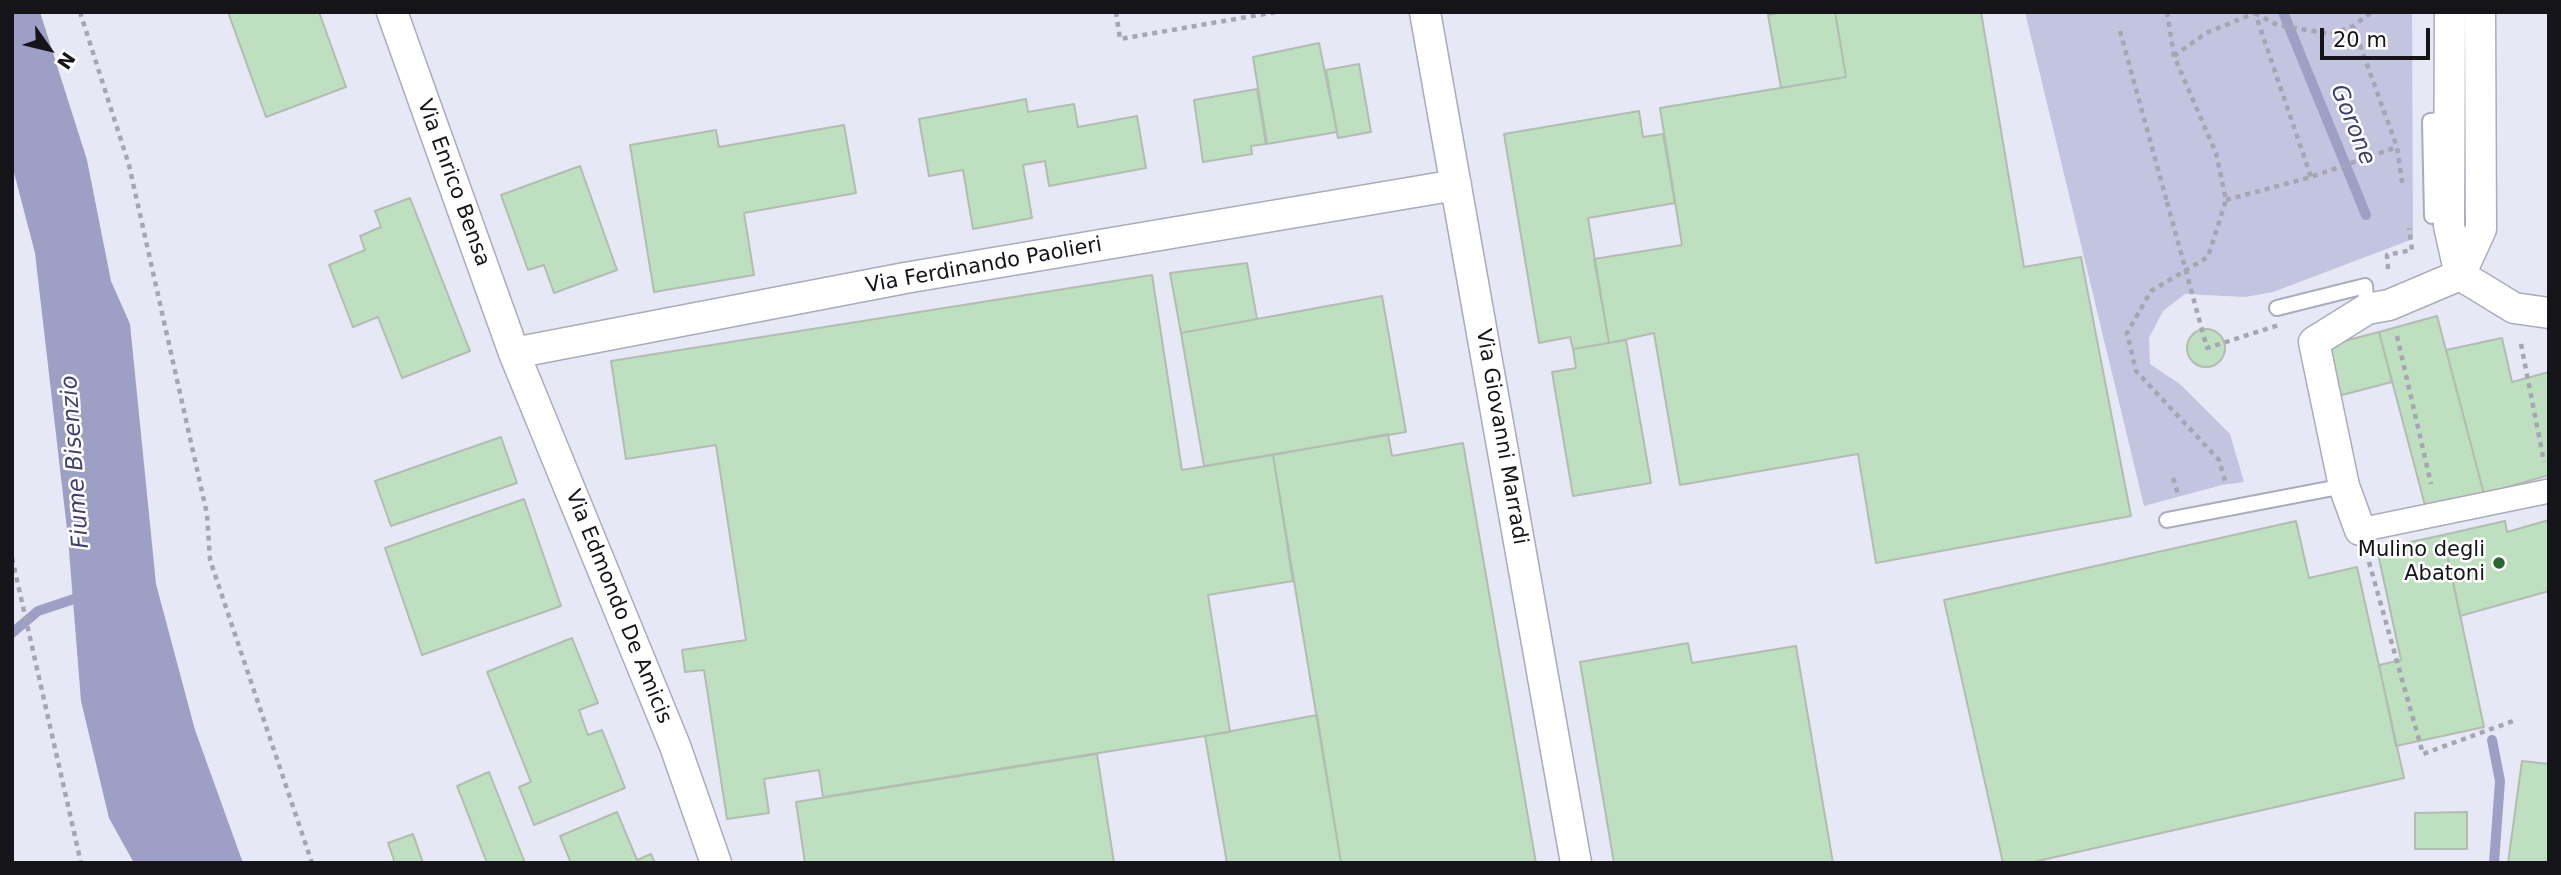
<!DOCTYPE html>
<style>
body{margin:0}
#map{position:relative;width:2561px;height:875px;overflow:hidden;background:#e7e8f6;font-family:"DejaVu Sans",sans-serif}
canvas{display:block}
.frame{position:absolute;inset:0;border:14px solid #141419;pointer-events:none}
.north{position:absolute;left:14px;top:14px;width:70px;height:70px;-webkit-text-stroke:5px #fff;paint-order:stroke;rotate:124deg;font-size:19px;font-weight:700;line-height:28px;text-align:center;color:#141419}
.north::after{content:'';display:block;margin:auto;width:24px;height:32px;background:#141419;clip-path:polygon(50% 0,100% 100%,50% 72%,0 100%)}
.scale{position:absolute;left:2320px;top:28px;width:110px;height:32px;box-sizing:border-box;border:4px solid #141419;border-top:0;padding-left:9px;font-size:21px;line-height:24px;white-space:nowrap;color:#141419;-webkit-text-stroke:5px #fff;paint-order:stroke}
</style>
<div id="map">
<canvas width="2561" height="875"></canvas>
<div class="frame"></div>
<div class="north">N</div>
<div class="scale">20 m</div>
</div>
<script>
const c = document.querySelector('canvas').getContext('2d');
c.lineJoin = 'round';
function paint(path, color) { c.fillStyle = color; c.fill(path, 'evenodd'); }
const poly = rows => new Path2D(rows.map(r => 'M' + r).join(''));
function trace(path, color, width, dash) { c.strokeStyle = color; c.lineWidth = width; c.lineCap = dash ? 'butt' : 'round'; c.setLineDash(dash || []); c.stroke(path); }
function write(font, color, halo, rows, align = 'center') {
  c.font = font + ' "DejaVu Sans",sans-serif'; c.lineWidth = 5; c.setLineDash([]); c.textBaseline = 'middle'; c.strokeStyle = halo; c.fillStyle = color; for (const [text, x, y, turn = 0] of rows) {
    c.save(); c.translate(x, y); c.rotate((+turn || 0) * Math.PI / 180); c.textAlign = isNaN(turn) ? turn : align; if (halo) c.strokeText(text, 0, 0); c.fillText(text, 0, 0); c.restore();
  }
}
paint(poly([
 [2025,12,2412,12,2413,239,2273,292,2245,297,2185,294,2163,311,2149,338,2150,364,2181,385,2230,434,2244,482,2222,485,2144,506]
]), '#c2c4e0');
paint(poly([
 [12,12,40,12,87,160,111,281,130,324,156,584,195,730,243,863,134,863,109,818,81,701,68,538,35,253,12,165]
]), '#9e9fc5');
trace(poly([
 [2283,12,2366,215],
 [12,633,38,611,86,595],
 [2492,740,2500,781,2494,863]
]), '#9e9fc5', 10);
const building = poly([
 [228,12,319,12,346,87,266,117,228,12],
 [1784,12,1835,12,1846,77,1781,88,1768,15,1784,12],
 [1835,12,1981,12,2024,267,2081,257,2131,516,1876,563,1858,454,1680,485,1654,333,1609,343,1594,259,1682,245,1660,108,1846,77,1835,12],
 [1319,43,1337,132,1267,144,1253,57,1319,43],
 [1359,64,1371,132,1338,138,1326,70,1359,64],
 [1257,89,1266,144,1251,146,1252,154,1203,162,1194,100,1257,89],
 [1026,99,1028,112,1074,104,1078,127,1137,116,1146,168,1049,186,1045,161,1023,165,1032,218,973,229,963,170,929,176,919,119,1026,99],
 [1639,111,1643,137,1663,134,1675,203,1588,218,1609,343,1573,349,1570,337,1539,343,1504,134,1639,111],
 [844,125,856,193,744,213,754,275,654,292,630,145,716,130,719,147,844,125],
 [580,166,617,270,554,293,544,265,528,270,501,195,580,166],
 [410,198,470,351,402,378,378,317,353,327,329,265,365,250,360,236,381,227,375,211,410,198],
 [1247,263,1257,319,1181,333,1170,273,1247,263],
 [1152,275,1182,470,1273,455,1293,581,1208,595,1230,732,823,797,819,770,764,779,769,813,727,819,704,670,685,672,682,650,746,640,716,445,626,459,611,361,1152,275],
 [1382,296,1406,432,1204,466,1181,333,1382,296],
 [2437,316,2484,494,2426,509,2379,332,2437,316],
 '2187 348a19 19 0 1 1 38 0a19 19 0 1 1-38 0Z',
 [2379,332,2392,382,2338,396,2325,346,2379,332],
 [2502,338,2512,382,2549,372,2549,475,2484,494,2446,350,2502,338],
 [1626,340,1651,483,1573,496,1552,372,1576,368,1573,349,1626,340],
 [1388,434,1392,456,1463,443,1536,863,1341,863,1273,455,1388,434],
 [501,437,517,483,391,526,375,481,501,437],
 [524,499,561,606,422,655,385,548,524,499],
 [2549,520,2549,591,2460,616,2443,535,2505,521,2507,532,2549,520],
 [2296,521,2309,578,2357,567,2404,778,2029,863,2003,863,1944,600,2296,521],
 [2443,535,2484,727,2396,746,2379,665,2401,660,2377,549,2443,535],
 [572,638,598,703,579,710,588,735,602,730,625,788,534,825,519,787,531,782,487,672,572,638],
 [1688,643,1692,663,1796,646,1833,863,1614,863,1580,662,1688,643],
 [1317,715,1341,863,1227,863,1205,736,1317,715],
 [1097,754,1114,863,805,863,796,802,1097,754],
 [2522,761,2549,764,2549,863,2508,863,2522,761],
 [489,772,525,863,487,863,457,786,489,772],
 [617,812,637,860,651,854,655,863,571,863,560,836,617,812],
 [2467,812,2467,849,2415,849,2415,813,2467,812],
 [413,834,423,863,395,863,388,843,413,834]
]);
paint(building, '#bedfc0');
trace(building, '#b2bdb2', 2);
const service = poly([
 [2432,216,2430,121,2451,119],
 [2277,308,2365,286,2367,309],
 [2167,520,2344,486]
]);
const pedestrian = poly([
 [2360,530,2549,491]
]);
const minor = poly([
 [392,12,514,353,675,746,716,863],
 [1425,12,1576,863],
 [2450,12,2449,226,2460,275],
 [2460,275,2481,229,2480,12],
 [2460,275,2514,308,2549,313],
 [514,353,905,278,1456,185],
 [2360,530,2344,486,2314,342,2367,309,2389,305,2460,275]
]);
trace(service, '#abacb9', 18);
trace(pedestrian, '#abacb9', 26);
trace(minor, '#abacb9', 33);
trace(poly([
 [80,12,129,165,207,514,210,560,312,863],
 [1116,12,1120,39,1276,12],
 [2167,12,2174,56,2216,153,2226,200,2208,257,2151,291,2127,333,2136,371,2219,460,2226,484],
 [2255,13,2277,25,2331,34,2353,26,2372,12],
 [2353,26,2397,147,2403,188],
 [2120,31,2167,202],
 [2174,56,2206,33,2255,13,2311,177],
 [2226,200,2311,177,2397,147],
 [2388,269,2387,255,2412,250,2409,228],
 [2397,336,2431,484],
 [2521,344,2544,462],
 [2173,478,2178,494],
 [12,558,81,863],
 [2369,562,2423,754,2513,721]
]), '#a5a6b1', 4.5, [5, 5]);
trace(service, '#fff', 14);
trace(pedestrian, '#fff', 23);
trace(minor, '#fff', 30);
trace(poly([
 [2167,202,2207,348,2279,325]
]), '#a5a6b1', 4.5, [5, 5]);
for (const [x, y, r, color] of [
 [2499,563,7,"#296a33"]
]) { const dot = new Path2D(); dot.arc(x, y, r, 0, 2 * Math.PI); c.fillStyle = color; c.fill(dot); trace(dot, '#fff', 2.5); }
write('21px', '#141419', '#fff', [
 ["Via Enrico Bensa",453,183,70],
 ["Via Ferdinando Paolieri",984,266,-10],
 ["Via Giovanni Marradi",1501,437,80],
 ["Via Edmondo De Amicis",618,607,68]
]);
write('21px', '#141419', '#fff', [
 ["Mulino degli",2485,551],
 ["Abatoni",2485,575]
], 'right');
write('italic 23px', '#403e71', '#fff', [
 ["Gorone",2352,125,68],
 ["Fiume Bisenzio",76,462,-94]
]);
</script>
